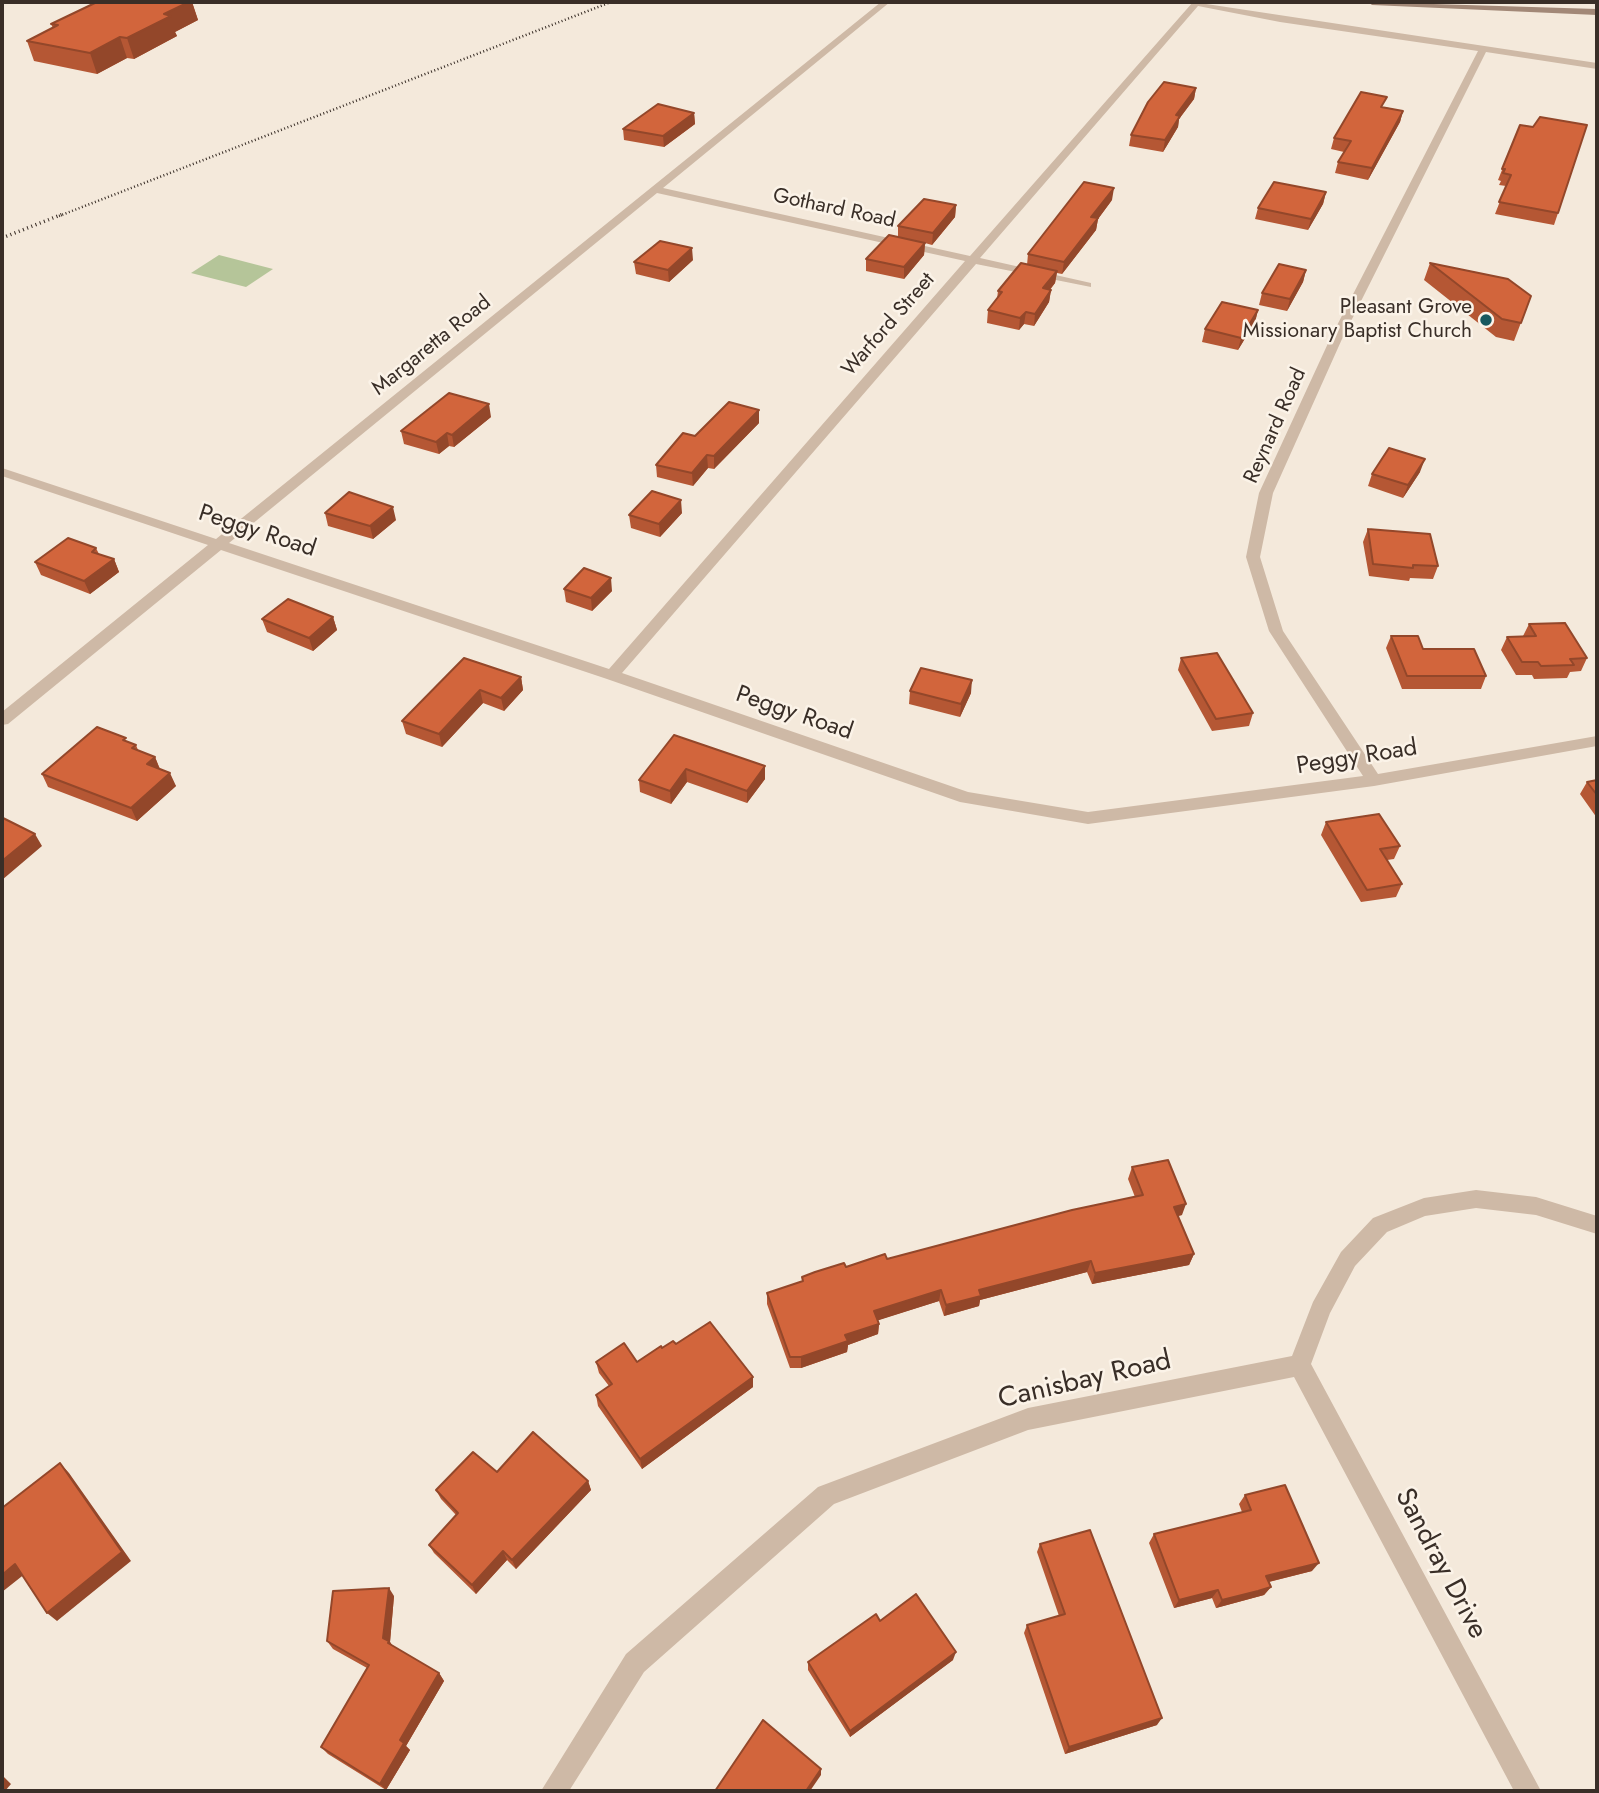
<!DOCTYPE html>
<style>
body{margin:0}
#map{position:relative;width:1599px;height:1793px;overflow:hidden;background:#f4e9db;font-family:Jost,sans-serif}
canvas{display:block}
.frame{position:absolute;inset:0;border:4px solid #392e27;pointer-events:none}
</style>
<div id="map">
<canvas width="1599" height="1793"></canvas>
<div class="frame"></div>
</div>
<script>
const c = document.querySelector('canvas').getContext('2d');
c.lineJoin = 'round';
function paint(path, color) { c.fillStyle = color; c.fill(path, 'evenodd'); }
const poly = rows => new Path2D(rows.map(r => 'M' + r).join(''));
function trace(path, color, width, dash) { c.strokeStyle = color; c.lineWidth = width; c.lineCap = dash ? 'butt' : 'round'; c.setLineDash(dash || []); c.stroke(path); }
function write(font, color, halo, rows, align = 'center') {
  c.font = font + ' Jost,sans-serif'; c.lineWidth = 5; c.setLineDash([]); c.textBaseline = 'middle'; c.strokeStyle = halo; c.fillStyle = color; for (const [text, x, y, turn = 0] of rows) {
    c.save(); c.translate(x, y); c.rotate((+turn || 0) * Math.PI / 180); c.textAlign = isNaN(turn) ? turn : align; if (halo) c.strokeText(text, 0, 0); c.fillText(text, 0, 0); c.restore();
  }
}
paint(poly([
 [219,255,273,269,246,287,191,273]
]), '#b5c599');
paint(poly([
 [881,2,890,2,663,188,970,256,1193,2,1597,63,1597,69,1486,52,1342,339,1273,493,1260,557,1283,631,1378,774,1597,736,1597,746,1374,786,1088,824,960,802,607,679,221,550,8,724,2,725,2,712,208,545,2,476,2,468,216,539,881,2],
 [1198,6,1280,22,1478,51,1330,339,1259,493,1246,557,1269,631,1363,776,1088,812,968,792,622,673,976,264,1091,287,1091,283,980,258,1198,6],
 [657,193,965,261,609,669,229,543,657,193],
 [1476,1190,1536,1197,1597,1216,1597,1234,1536,1215,1476,1208,1425,1216,1387,1232,1355,1266,1330,1313,1311,1364,1541,1791,1514,1791,1294,1377,1028,1430,834,1504,644,1672,569,1791,541,1791,626,1654,818,1487,1028,1408,1292,1356,1313,1302,1341,1252,1373,1218,1424,1198,1476,1190]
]), '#ceb9a6');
paint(poly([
 [1368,2,1597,9,1597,15,1372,5,1368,2]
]), '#a28877');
trace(poly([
 [59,216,611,2]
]), '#392e27', 2.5, [1, 2.5]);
trace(poly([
 [2,238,63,214]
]), '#392e27', 3.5, [1, 3.5]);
paint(poly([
 [97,2,192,2,198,20,175,32,177,36,134,59,127,58,97,74,34,61,27,41,53,28,51,24],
 [1196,88,1194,99,1179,119,1178,127,1163,152,1129,146,1131,135],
 [1384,107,1403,111,1400,122,1368,180,1335,173,1338,162,1344,152,1331,149,1334,138],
 [694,113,695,124,664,147,624,140,623,129],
 [1520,125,1558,213,1554,225,1495,214,1506,186,1499,185,1501,181,1498,180],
 [1326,192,1323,204,1308,230,1255,219,1258,208],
 [1112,200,1098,219,1096,230,1062,274,1057,273,1055,283,1050,290,1051,290,1049,302,1034,326,1024,324,1019,330,987,323,988,310,997,299,998,291,1027,265,1028,254],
 [956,205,955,217,932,245,925,243,924,255,904,279,866,271,866,259,898,237,898,226],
 [693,260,669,282,636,274,634,262],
 [1430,263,1531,296,1514,341,1496,337,1424,280],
 [1306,270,1303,282,1287,311,1259,305,1262,293],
 [1258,310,1255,322,1238,350,1202,342,1205,329],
 [759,410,759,423,714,469,708,468,693,486,657,477,656,465,695,436],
 [491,417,454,447,449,446,439,454,404,444,401,431],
 [1420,472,1403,498,1368,486,1372,474],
 [325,513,396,520,373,539,328,526],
 [682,513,660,537,631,528,629,515],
 [1368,529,1438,566,1433,579,1410,578,1409,581,1369,576,1363,542],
 [96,548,99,554,114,559,119,572,90,594,41,575,35,562],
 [564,589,612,591,592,611,566,602],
 [333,617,337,630,313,651,267,632,262,619],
 [1529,624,1587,658,1581,671,1570,672,1567,678,1534,679,1532,675,1516,675,1501,650,1507,637,1523,636],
 [1391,636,1486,676,1481,689,1402,689,1386,648],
 [464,658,521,677,523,690,504,711,483,703,442,747,406,734,402,721],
 [1181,658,1253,713,1249,726,1212,731,1178,670],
 [910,691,971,693,960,717,909,704],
 [674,735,765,779,747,803,687,782,671,804,640,792,639,780],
 [127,742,136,745,138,750,155,757,160,769,176,786,137,821,48,787,42,774],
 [1597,780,1597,818,1580,794,1587,782],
 [1326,822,1400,846,1394,859,1387,860,1402,884,1396,897,1361,902,1321,835],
 [1132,1167,1182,1215,1178,1216,1194,1254,1189,1265,1092,1284,1087,1272,980,1300,979,1306,944,1316,939,1301,878,1320,879,1324,878,1334,848,1345,847,1352,801,1368,790,1368,767,1304,767,1293,802,1282,802,1277,887,1259,1135,1197,1128,1179],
 [676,1344,753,1377,753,1387,642,1469,598,1406,596,1395,609,1386,599,1373,596,1362,637,1362,662,1348],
 [497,1472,588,1481,591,1490,516,1569,507,1560,476,1594,434,1553,429,1545,456,1515,441,1499,436,1490],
 [1245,1495,1312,1571,1269,1582,1271,1587,1264,1595,1216,1608,1212,1598,1174,1608,1149,1543,1154,1534,1242,1512,1239,1504],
 [1040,1544,1157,1725,1065,1754,1024,1633,1027,1625,1059,1616,1037,1552],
 [394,1596,390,1642,393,1647,439,1673,444,1681,406,1746,410,1750,386,1790,328,1754,321,1747,367,1668,333,1649,327,1641],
 [880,1621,953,1660,850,1737,808,1670,808,1662]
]), '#b55734');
paint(poly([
 [189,2,192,2,198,20,175,32,177,36,134,59,127,38,164,14],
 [120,37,127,58,97,74,90,53],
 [1196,88,1194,99,1179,119,1178,127,1163,152,1165,140,1176,115],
 [1403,111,1400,122,1368,180,1372,168],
 [694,113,695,124,664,147,663,136],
 [1114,188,1112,200,1098,219,1096,230,1062,274,1064,262,1091,217],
 [1326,192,1323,204,1308,230,1311,219],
 [956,205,955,217,932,245,933,233],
 [925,243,924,255,904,279,904,267],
 [692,248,693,260,669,282,668,270],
 [1306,270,1303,282,1287,311,1290,299],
 [1057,271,1055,283,1041,300,1043,288],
 [1051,290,1049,302,1034,326,1035,314],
 [1258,310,1255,322,1238,350,1241,338],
 [1026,312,1024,324,1019,330,1020,318],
 [489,404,491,417,454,447,452,435],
 [759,410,759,423,714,469,714,456],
 [447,433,449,446,439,454,436,442],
 [707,455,708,468,693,486,692,473],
 [1425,459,1420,472,1403,498,1408,485],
 [681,500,682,513,660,537,659,524],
 [393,507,396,520,373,539,370,526],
 [114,559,119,572,90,594,84,581],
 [611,578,612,591,592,611,591,598],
 [333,617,337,630,313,651,309,638],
 [521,677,523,690,504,711,501,698],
 [972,680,971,693,960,717,961,704],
 [480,690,483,703,442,747,439,734],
 [155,757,160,770,147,764],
 [765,766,765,779,747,803,747,791],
 [686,769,687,782,671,804,670,791],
 [170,773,176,786,137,821,131,808],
 [35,834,42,846,2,880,2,861],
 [1186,1204,1182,1215,1169,1218,1174,1207],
 [1194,1254,1189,1265,1092,1284,1095,1273],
 [1091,1261,1087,1272,980,1300,979,1306,944,1316,946,1305,979,1290],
 [941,1290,939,1301,873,1322,874,1311],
 [879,1324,878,1334,848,1345,847,1352,801,1368,801,1357,845,1335],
 [753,1377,753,1387,642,1469,640,1459],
 [60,1463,69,1473,131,1561,57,1621,47,1613],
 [588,1481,591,1490,516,1569,512,1560],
 [503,1551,507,1560,476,1594,472,1585],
 [1319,1563,1312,1571,1260,1584,1266,1576],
 [15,1564,26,1573,2,1592,2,1575],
 [1271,1587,1264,1595,1216,1608,1222,1600],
 [389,1588,394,1596,390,1642,395,1649,393,1651,383,1638],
 [1218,1590,1212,1598,1174,1608,1179,1600],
 [956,1652,953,1660,850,1737,850,1731],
 [439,1673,444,1681,406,1746,410,1750,386,1790,380,1784,400,1740],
 [1162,1718,1157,1725,1065,1754,1069,1747],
 [821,1769,821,1775,810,1791,806,1791],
 [2,1775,11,1784,5,1791,2,1791]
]), '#93472a');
const building = poly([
 [97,2,189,2,164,14,171,16,127,38,120,37,90,53,27,41,58,25,51,24,97,2],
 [1164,82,1196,88,1176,115,1180,116,1165,140,1131,135,1148,102,1164,82],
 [1361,92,1387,97,1381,107,1403,111,1372,168,1338,162,1351,141,1334,138,1361,92],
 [658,104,694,113,663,136,623,129,658,104],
 [1540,117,1587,125,1558,213,1499,202,1511,175,1503,173,1505,169,1502,169,1520,125,1533,127,1540,117],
 [1084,182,1114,188,1091,217,1098,218,1064,262,1028,254,1084,182],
 [1274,182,1326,192,1311,219,1258,208,1274,182],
 [924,199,956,205,933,233,898,226,924,199],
 [889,235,925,243,904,267,866,259,889,235],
 [660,241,692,248,668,270,634,262,660,241],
 [1021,263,1057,271,1043,288,1051,290,1035,314,1026,312,1020,318,988,310,1002,292,998,291,1021,263],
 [1430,263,1508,279,1531,296,1521,323,1502,319,1430,263],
 [1279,264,1306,270,1290,299,1262,293,1279,264],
 [1222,302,1258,310,1241,338,1205,329,1222,302],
 [449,393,489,404,452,435,447,433,436,442,401,431,449,393],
 [729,402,759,410,714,456,707,455,692,473,656,465,683,433,695,436,729,402],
 [1389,448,1425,459,1408,485,1372,474,1389,448],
 [652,491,681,500,659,524,629,515,652,491],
 [349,492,393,507,370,526,325,513,349,492],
 [1368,529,1430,534,1438,566,1413,565,1413,568,1373,564,1368,529],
 [68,538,96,548,92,552,114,559,84,581,35,562,68,538],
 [584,568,611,578,591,598,564,589,584,568],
 [288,599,333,617,309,638,262,619,288,599],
 [1565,623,1587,658,1570,659,1574,665,1541,666,1538,662,1522,662,1507,637,1536,636,1529,624,1565,623],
 [1391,636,1418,636,1423,649,1474,649,1486,676,1407,676,1391,636],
 [1217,653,1253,713,1216,719,1181,658,1217,653],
 [464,658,521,677,501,698,480,690,439,734,402,721,464,658],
 [921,668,972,680,961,704,910,691,921,668],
 [97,727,126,738,123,740,136,745,132,748,155,757,147,764,170,773,131,808,42,774,97,727],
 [674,735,765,766,747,791,686,769,670,791,639,780,674,735],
 [1597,780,1597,795,1587,782,1597,780],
 [1379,814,1400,846,1380,849,1402,884,1367,890,1326,822,1379,814],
 [3,818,35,834,2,861,2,820,3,818],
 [1168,1160,1186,1204,1174,1207,1194,1254,1095,1273,1091,1261,979,1290,981,1296,946,1305,941,1290,874,1311,879,1324,845,1335,848,1341,801,1357,790,1357,767,1293,803,1281,802,1277,815,1272,844,1263,846,1267,885,1254,887,1259,1072,1210,1143,1195,1132,1167,1168,1160],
 [710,1322,753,1377,640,1459,596,1395,612,1384,596,1362,624,1343,637,1362,661,1346,662,1348,673,1341,676,1344,710,1322],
 [533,1432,588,1481,512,1560,503,1551,472,1585,429,1545,458,1513,436,1490,473,1452,497,1472,533,1432],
 [60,1463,122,1552,47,1613,15,1564,2,1575,2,1508,60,1463],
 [1285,1485,1319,1563,1266,1576,1271,1587,1258,1591,1222,1600,1218,1590,1179,1600,1154,1534,1251,1510,1245,1495,1285,1485],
 [1090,1530,1162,1718,1069,1747,1027,1625,1065,1614,1040,1544,1090,1530],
 [389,1588,383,1638,389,1641,388,1643,439,1673,400,1740,404,1743,380,1784,321,1747,369,1665,327,1641,333,1591,389,1588],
 [916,1594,956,1652,850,1731,808,1662,876,1614,880,1621,916,1594],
 [763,1720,821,1769,806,1791,715,1791,763,1720]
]);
paint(building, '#d2653c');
trace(building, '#93472a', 2);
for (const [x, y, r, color] of [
 [1486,320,7,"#18585f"]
]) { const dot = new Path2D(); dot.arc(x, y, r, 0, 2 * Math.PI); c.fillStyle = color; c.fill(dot); trace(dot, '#fbf3e8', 2.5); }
write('21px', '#392e27', '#fbf3e8', [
 ["Gothard Road",834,209,12],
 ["Warford Street",889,325,-49],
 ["Margaretta Road",432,346,-39],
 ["Reynard Road",1276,426,-66]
]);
write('21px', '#392e27', '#fbf3e8', [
 ["Pleasant Grove",1472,308],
 ["Missionary Baptist Church",1472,332]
], 'right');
write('24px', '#392e27', '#fbf3e8', [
 ["Peggy Road",257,532,18],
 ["Peggy Road",794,714,19],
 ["Peggy Road",1357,758,-9]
]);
write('28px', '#392e27', '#fbf3e8', [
 ["Canisbay Road",1085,1381,-13],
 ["Sandray Drive",1440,1564,62]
]);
</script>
